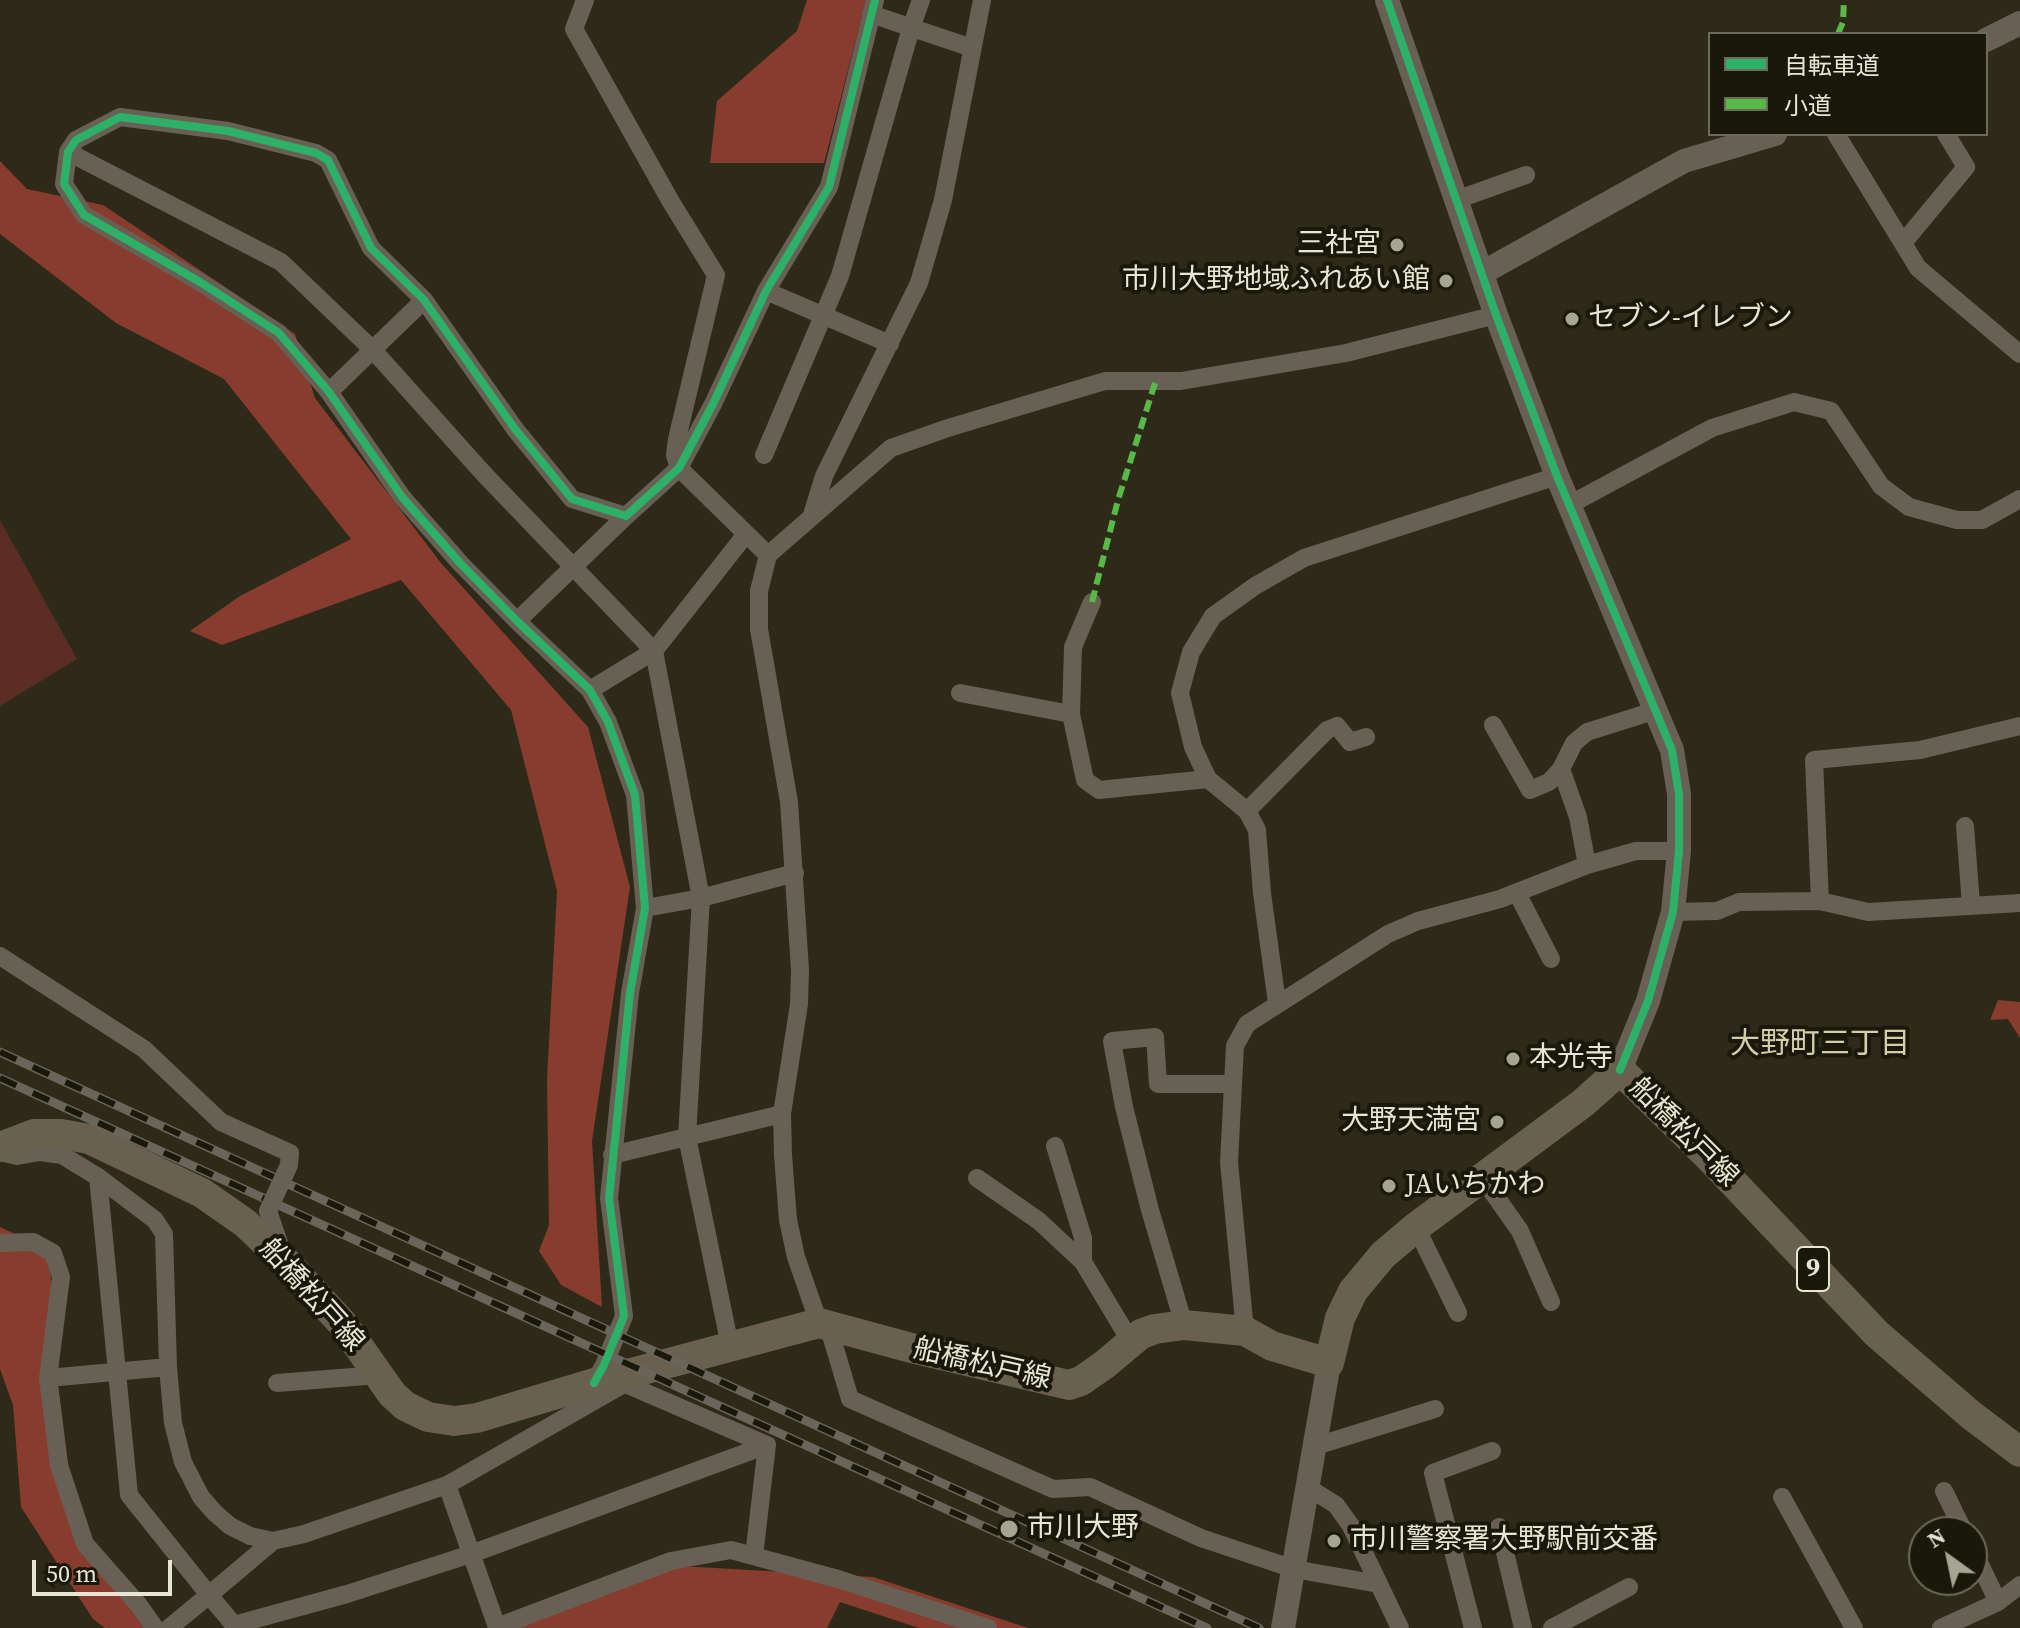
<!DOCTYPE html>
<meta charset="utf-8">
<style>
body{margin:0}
#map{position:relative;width:2020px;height:1628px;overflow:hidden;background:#2d2a19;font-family:"Source Serif 4","Noto Sans JP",serif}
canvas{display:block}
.legend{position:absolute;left:1708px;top:32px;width:280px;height:104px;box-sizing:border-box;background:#1a180b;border:2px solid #6c6a5b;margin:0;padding:10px 14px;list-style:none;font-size:24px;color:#e7e5d3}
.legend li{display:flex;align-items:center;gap:16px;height:40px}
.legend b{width:40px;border:2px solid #6c6a5b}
.north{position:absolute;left:1908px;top:1516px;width:80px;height:80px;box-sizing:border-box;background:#1a180b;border:2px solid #6c6a5b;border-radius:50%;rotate:327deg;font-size:22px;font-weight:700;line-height:32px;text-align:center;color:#e7e5d3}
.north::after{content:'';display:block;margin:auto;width:28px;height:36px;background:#a6a492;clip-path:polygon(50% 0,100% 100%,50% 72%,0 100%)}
.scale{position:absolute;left:32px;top:1560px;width:140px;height:36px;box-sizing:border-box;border:4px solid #e7e5d3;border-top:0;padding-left:10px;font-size:24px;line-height:28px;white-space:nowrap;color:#e7e5d3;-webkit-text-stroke:6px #1a180b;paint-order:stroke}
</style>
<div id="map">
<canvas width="2020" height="1628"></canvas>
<ul class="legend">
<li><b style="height:10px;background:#2db169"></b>自転車道</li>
<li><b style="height:10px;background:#58b947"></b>小道</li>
</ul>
<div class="north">N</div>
<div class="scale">50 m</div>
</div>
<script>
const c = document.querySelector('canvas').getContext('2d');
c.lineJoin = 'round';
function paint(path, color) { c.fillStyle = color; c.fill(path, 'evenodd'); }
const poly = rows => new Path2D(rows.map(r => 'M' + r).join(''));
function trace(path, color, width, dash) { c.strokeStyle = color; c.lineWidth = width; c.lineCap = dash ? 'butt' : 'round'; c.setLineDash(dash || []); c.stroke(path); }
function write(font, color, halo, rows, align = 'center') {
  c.font = font + ' "Source Serif 4","Noto Sans JP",serif'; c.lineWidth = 8; c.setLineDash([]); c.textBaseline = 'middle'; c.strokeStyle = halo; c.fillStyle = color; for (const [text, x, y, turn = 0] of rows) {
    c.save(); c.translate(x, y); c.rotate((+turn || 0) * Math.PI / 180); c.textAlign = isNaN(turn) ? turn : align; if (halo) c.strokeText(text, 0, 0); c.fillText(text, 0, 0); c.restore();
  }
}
paint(poly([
 [0,520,77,659,0,706]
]), '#5b2d23');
paint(poly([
 [807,0,866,0,824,163,710,163,717,101,797,31],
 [0,161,27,189,103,205,295,334,315,398,441,563,588,727,630,887,592,1141,602,1307,561,1285,539,1251,549,1225,547,1079,557,891,511,710,401,580,222,645,190,631,240,596,351,539,224,379,116,323,0,234],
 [1998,1000,2020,1002,2020,1038,2008,1019,1990,1020],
 [0,1227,49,1250,57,1376,76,1528,150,1628,105,1628,93,1619,21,1507,13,1405,0,1369],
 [680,1566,873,1577,1028,1628,919,1628,840,1602,827,1628,506,1628]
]), '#883c2e');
trace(poly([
 [585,0,574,29,671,202,716,275,677,439,675,455,679,468,768,555],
 [871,14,972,48],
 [1836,134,1918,268,2020,354],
 [68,152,281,262,373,350,484,474,654,651,701,898,687,1137,730,1346],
 [1456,200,1526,175],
 [1903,243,1966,167,1946,134],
 [766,291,890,344],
 [329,392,424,300],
 [764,455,840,276,911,28,921,0],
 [1569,505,1712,428,1794,402,1831,411,1881,486,1909,507,1957,520,1982,520,2020,499],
 [812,515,824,476,919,283,943,200,982,0],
 [1092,602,1073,647,1071,714,1085,780,1099,790,1208,779],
 [517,621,626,516],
 [590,690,654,651,746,534],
 [960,693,1071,714],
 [1493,725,1530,790,1549,782,1561,769],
 [1247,811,1327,730,1337,726,1350,742,1366,737],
 [1965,826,1971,905],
 [1587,865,1578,817,1561,769,1574,743,1587,732,1657,710],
 [1517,893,1551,959],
 [1820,901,1814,760,1920,750,2020,726],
 [645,908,701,898,795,873],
 [1673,912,1717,911,1739,902,1820,901,1868,912,2020,903],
 [0,956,144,1049,221,1122,290,1153,289,1165],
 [1277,1003,1262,893,1257,830,1247,811,1208,779,1193,747,1180,693,1191,652,1213,616,1255,586,1304,558,1557,476],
 [1055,1146,1083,1238,1083,1262],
 [0,1152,17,1156,40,1152,62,1155,98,1177,129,1495,209,1595,273,1541,304,1534,447,1485,622,1385],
 [612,1155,782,1114],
 [98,1177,155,1220,164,1234,168,1367,173,1423,183,1462,201,1497,215,1513,230,1526,250,1536,273,1541],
 [1482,1177,1520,1231,1551,1302],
 [977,1178,1039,1221,1083,1262,1131,1342],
 [268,1211,282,1252],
 [1416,1227,1458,1313],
 [0,1243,33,1242,53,1253,61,1277,48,1378,59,1465,85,1544,138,1604,155,1628],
 [819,1323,796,1257,788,1220,783,1155,782,1114,799,1004,800,970,789,802,759,629,759,591,768,555,891,448,948,428,1105,381,1181,381,1346,353,1496,315],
 [828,1325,850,1399,1053,1489,1090,1487,1201,1538,1294,1569,1379,1584],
 [1184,1325,1150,1210,1124,1107,1112,1041,1155,1037,1158,1084,1233,1084],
 [1245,1331,1229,1162,1235,1046,1247,1024,1388,934,1418,921,1500,899,1587,865,1636,851,1679,851],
 [48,1378,168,1367],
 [614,1379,767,1445,754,1556],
 [277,1383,378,1375],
 [594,1383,604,1365,624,1316,609,1198,630,993,645,908,635,795,608,722,590,690,517,621,460,563,402,497,329,392,279,333,200,282,84,215,64,184,68,152,76,140,120,117,228,131,316,153,328,160,371,248,424,300,515,429,572,499,626,516,679,468,713,404,766,291,829,187,875,0],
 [1316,1446,1435,1409],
 [447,1485,497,1627,671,1561,731,1550,838,1579,988,1628],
 [1309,1488,1336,1505,1351,1526,1400,1628],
 [1944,1491,1964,1532],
 [1782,1497,1854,1628],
 [1499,1527,1523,1628],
 [1972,1548,1998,1602],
 [169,1628,209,1595,234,1625,347,1594,471,1554,767,1445],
 [1473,1628,1433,1473,1492,1451],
 [1552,1628,1629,1587],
 [1941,1628,1998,1602,2020,1585]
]), '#696055', 18);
trace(poly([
 [1387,0,1496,315,1557,476,1672,750,1679,794,1679,851,1673,912,1648,1001,1620,1070],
 [1986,40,2020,23],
 [1482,273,1684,161,1775,134],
 [1283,1628,1329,1363]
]), '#696055', 24);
trace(poly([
 [0,1147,34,1134,61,1134,89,1139,202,1193,245,1223,286,1262,342,1323,392,1394,405,1406,428,1417,454,1421,477,1418,594,1383,819,1323,915,1349,1069,1385,1081,1381,1104,1365,1141,1334,1155,1329,1184,1325,1245,1331,1272,1346,1329,1363,1340,1318,1353,1291,1383,1255,1416,1227,1583,1103,1620,1070,1706,1154,1877,1334,1971,1415,2020,1452]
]), '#696050', 30);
const rail = poly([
 [0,1052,1259,1628],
 [0,1078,1207,1628]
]);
trace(rail, '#6a655a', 9);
trace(rail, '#1a180b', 6, [18]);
trace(poly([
 [268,1211,289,1165]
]), '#696055', 18);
trace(poly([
 [1838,34,1843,22,1844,0],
 [1092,602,1118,500,1156,380]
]), '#58b947', 6, [12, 6]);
trace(poly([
 [1387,0,1496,315,1557,476,1672,750,1679,794,1679,851,1673,912,1648,1001,1620,1070],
 [594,1383,604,1365,624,1316,609,1198,630,993,645,908,635,795,608,722,590,690,517,621,460,563,402,497,329,392,279,333,200,282,84,215,64,184,68,152,76,140,120,117,228,131,316,153,328,160,371,248,424,300,515,429,572,499,626,516,679,468,713,404,766,291,829,187,875,0]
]), '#2db169', 8);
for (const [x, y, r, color] of [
 [1397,245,8,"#a6a492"],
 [1446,281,8,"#a6a492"],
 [1572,319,8,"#a6a492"],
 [1513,1059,8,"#a6a492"],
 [1497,1122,8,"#a6a492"],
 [1389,1186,8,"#a6a492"],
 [1009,1529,10,"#a6a492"],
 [1334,1541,8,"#a6a492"]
]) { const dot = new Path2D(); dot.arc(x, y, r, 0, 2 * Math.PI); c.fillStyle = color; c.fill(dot); trace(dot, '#1a180b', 3); }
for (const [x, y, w] of [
 [1813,1269,32]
]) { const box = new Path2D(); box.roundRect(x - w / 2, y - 22, w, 44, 6); c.fillStyle = '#1a180b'; c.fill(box); trace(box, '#e7e5d3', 2); }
write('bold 26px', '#e7e5d3', null, [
 ["9",1813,1269]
]);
write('28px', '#e7e5d3', '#1a180b', [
 ["三社宮",1381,245,"right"],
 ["市川大野地域ふれあい館",1430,281,"right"],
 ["セブン-イレブン",1588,319],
 ["本光寺",1529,1059],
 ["大野天満宮",1481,1122,"right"],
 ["JAいちかわ",1405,1186],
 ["市川大野",1027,1529],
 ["市川警察署大野駅前交番",1350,1541]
], 'left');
write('28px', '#e7e5d3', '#1a180b', [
 ["船橋松戸線",1683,1133,45],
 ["船橋松戸線",311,1296,48],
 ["船橋松戸線",982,1365,13]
]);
write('30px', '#d3ceaa', '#1a180b', [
 ["大野町三丁目",1820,1045]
]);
</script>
